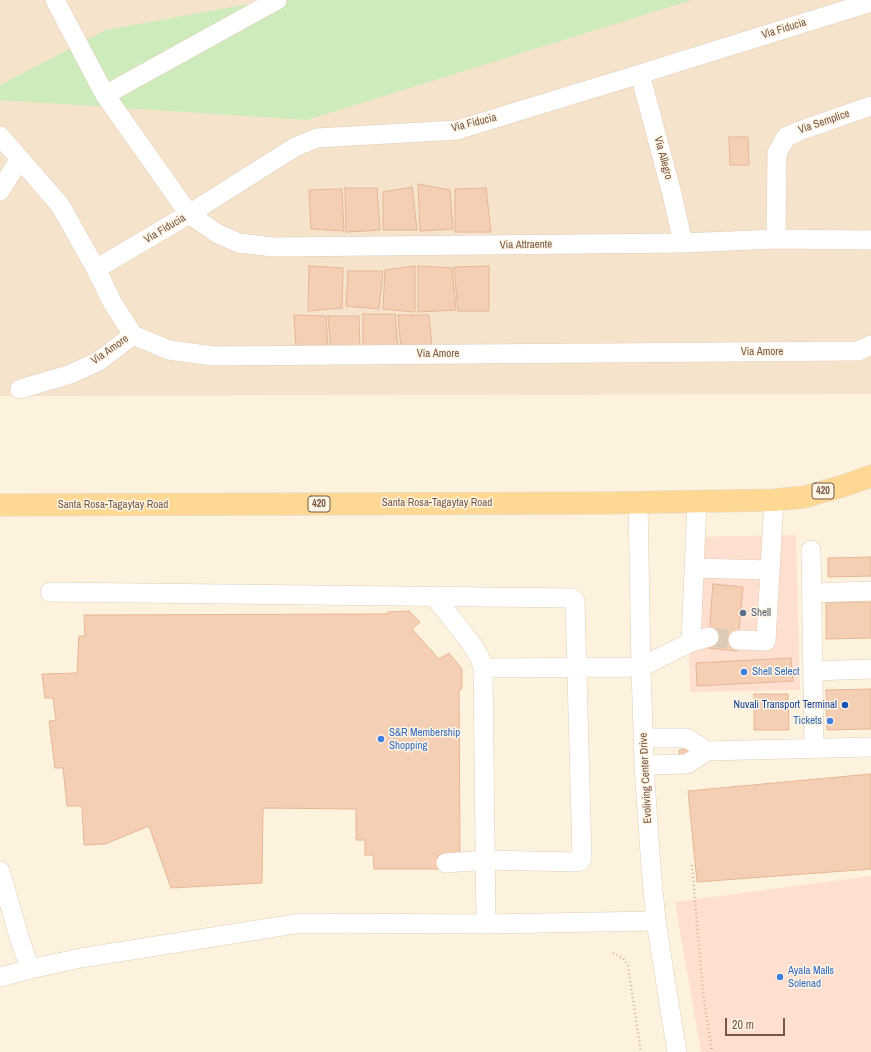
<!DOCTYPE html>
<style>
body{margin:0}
#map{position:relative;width:871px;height:1052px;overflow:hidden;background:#fdf2de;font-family:"Archivo Narrow",sans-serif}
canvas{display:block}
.scale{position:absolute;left:725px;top:1018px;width:60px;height:18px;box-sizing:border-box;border:2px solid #745745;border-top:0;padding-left:5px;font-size:12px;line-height:14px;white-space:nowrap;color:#745745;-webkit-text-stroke:3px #fff5e5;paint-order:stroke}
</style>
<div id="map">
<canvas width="871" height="1052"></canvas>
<div class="scale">20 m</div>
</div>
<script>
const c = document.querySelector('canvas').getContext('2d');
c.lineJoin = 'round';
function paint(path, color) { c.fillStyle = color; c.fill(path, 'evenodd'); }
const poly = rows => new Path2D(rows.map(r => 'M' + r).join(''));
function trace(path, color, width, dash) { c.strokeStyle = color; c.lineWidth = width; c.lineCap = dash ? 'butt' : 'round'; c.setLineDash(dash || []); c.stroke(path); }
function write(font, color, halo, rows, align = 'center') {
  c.font = font + ' "Archivo Narrow",sans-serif'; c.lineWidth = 3; c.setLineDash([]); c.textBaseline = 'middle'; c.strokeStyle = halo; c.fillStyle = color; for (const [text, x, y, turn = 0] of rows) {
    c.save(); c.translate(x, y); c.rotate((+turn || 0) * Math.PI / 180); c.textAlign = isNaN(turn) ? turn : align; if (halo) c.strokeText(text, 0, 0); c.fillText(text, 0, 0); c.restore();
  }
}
paint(poly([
 [0,0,871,0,871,394,0,396]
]), '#f5e3cc');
paint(poly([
 [796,535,800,690,690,692,687,537],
 [871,876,871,1052,701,1052,675,902]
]), '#ffdfd0');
paint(poly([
 [271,0,692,0,307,120,0,100,0,85,106,30]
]), '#ceebbc');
const building = poly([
 [729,137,748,137,749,165,730,165,729,137],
 [418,184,450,190,453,229,420,231,418,184],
 [412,187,417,230,383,230,383,192,412,187],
 [345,188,377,188,380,230,346,232,345,188],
 [486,188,491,232,455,232,455,189,486,188],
 [342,189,344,231,311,229,309,190,342,189],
 [309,266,343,268,342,308,308,311,309,266],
 [415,266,415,312,383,309,385,270,415,266],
 [418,266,452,268,456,310,418,312,418,266],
 [489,266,489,311,458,311,454,267,489,266],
 [348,271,383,271,379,309,346,306,348,271],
 [363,314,395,314,398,348,363,348,363,314],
 [294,315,326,316,328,350,296,348,294,315],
 [398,315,429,315,432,347,401,349,398,315],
 [328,316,359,316,360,350,331,352,328,316],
 [871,557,871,576,828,577,828,558,871,557],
 [713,584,743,587,737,651,708,648,713,584],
 [826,602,871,602,871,638,826,639,826,602],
 [409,611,420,622,412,629,439,659,449,653,462,669,462,689,459,690,460,855,438,856,439,869,374,869,373,855,365,855,365,840,356,840,356,809,263,808,262,883,171,888,149,826,105,844,84,845,82,806,67,806,63,768,55,768,49,721,56,720,53,698,45,698,42,674,77,673,79,636,85,636,84,615,388,614,388,612,409,611],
 [791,658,793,681,697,686,696,663,791,658],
 [871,689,871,729,827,730,826,690,871,689],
 [754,694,788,694,789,730,754,730,754,694],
 [687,749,687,757,680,758,679,750,687,749],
 [871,774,871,869,697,882,688,791,871,774]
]);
paint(building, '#f4cfb4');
trace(building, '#e7b694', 1);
trace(poly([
 [709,637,738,640]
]), '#dbcbb8', 19, [19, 10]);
const minor = poly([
 [55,0,105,95],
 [277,0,105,95,189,214,218,234,239,243,273,247,683,243,776,239,871,240],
 [640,74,672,194,683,243],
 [0,136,60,205,96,269,112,302,133,335],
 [0,191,19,160],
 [776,239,777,153,786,137,799,131,871,106],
 [96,269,189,214,295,147,317,138,457,130,640,74,871,2],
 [20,389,71,374,99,361,133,335,169,350,213,356,858,351,871,345],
 [638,502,641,667,644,765,651,868,656,921,669,1003,677,1052],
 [811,550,814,749],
 [694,568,770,570],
 [50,592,572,598,575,601,582,858,580,861,577,862,485,860,446,863],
 [811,593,871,591],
 [434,596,471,643,480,658,483,668,486,924],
 [738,640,766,641,774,500],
 [691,642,697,501],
 [483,668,641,667,691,642,709,637],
 [813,671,871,669],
 [643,738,687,738,707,751],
 [644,765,687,764,707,751,871,747],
 [0,871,20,940,30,969],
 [0,977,30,969,81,958,301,923,486,924,656,921]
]);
const major = poly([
 [0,505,608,503,774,500,804,497,843,486,871,476]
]);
trace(minor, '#e1cdba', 20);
trace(major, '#ded7d2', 23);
trace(poly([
 [696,865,692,865,703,993,712,1052],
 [613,953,623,958,628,966,641,1052]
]), '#d8b298', 2.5, [1, 3]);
trace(minor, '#fff', 19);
trace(major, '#ffd993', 22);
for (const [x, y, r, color] of [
 [743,613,4,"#5c6f8a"],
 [744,672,4,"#3f7fe0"],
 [845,705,4,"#1a4fb4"],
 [830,721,4,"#3f7fe0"],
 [381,739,4,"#3f7fe0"],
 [780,977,4,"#3f7fe0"]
]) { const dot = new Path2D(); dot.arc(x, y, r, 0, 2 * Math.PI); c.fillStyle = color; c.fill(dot); trace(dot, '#fff5e5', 1.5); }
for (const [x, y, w] of [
 [823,491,22],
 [319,504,22]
]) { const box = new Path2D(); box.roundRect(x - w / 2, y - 8, w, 16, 3); c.fillStyle = '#fff5e5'; c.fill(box); trace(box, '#745745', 1); }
write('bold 10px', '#745745', null, [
 ["420",823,491],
 ["420",319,504]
]);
write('11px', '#745745', '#fff5e5', [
 ["Via Fiducia",784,29,-17],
 ["Via Semplice",824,122,-19],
 ["Via Fiducia",474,123,-14],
 ["Via Allegro",663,158,75],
 ["Via Fiducia",165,229,-31],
 ["Via Attraente",526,245,-1],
 ["Via Amore",110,350,-35],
 ["Via Amore",762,352],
 ["Via Amore",438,354],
 ["Santa Rosa-Tagaytay Road",437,503],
 ["Santa Rosa-Tagaytay Road",113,505],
 ["Evoliving Center Drive",646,778,-93]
]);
write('11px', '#4e5e75', '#fff5e5', [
 ["Shell",751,613]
], 'left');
write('11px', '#366cbe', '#fff5e5', [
 ["Shell Select",752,672],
 ["Tickets",822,721,"right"],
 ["S&R Membership",389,733],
 ["Shopping",389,746],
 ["Ayala Malls",788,971],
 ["Solenad",788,984]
], 'left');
write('11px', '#164399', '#fff5e5', [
 ["Nuvali Transport Terminal",837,705]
], 'right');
</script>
